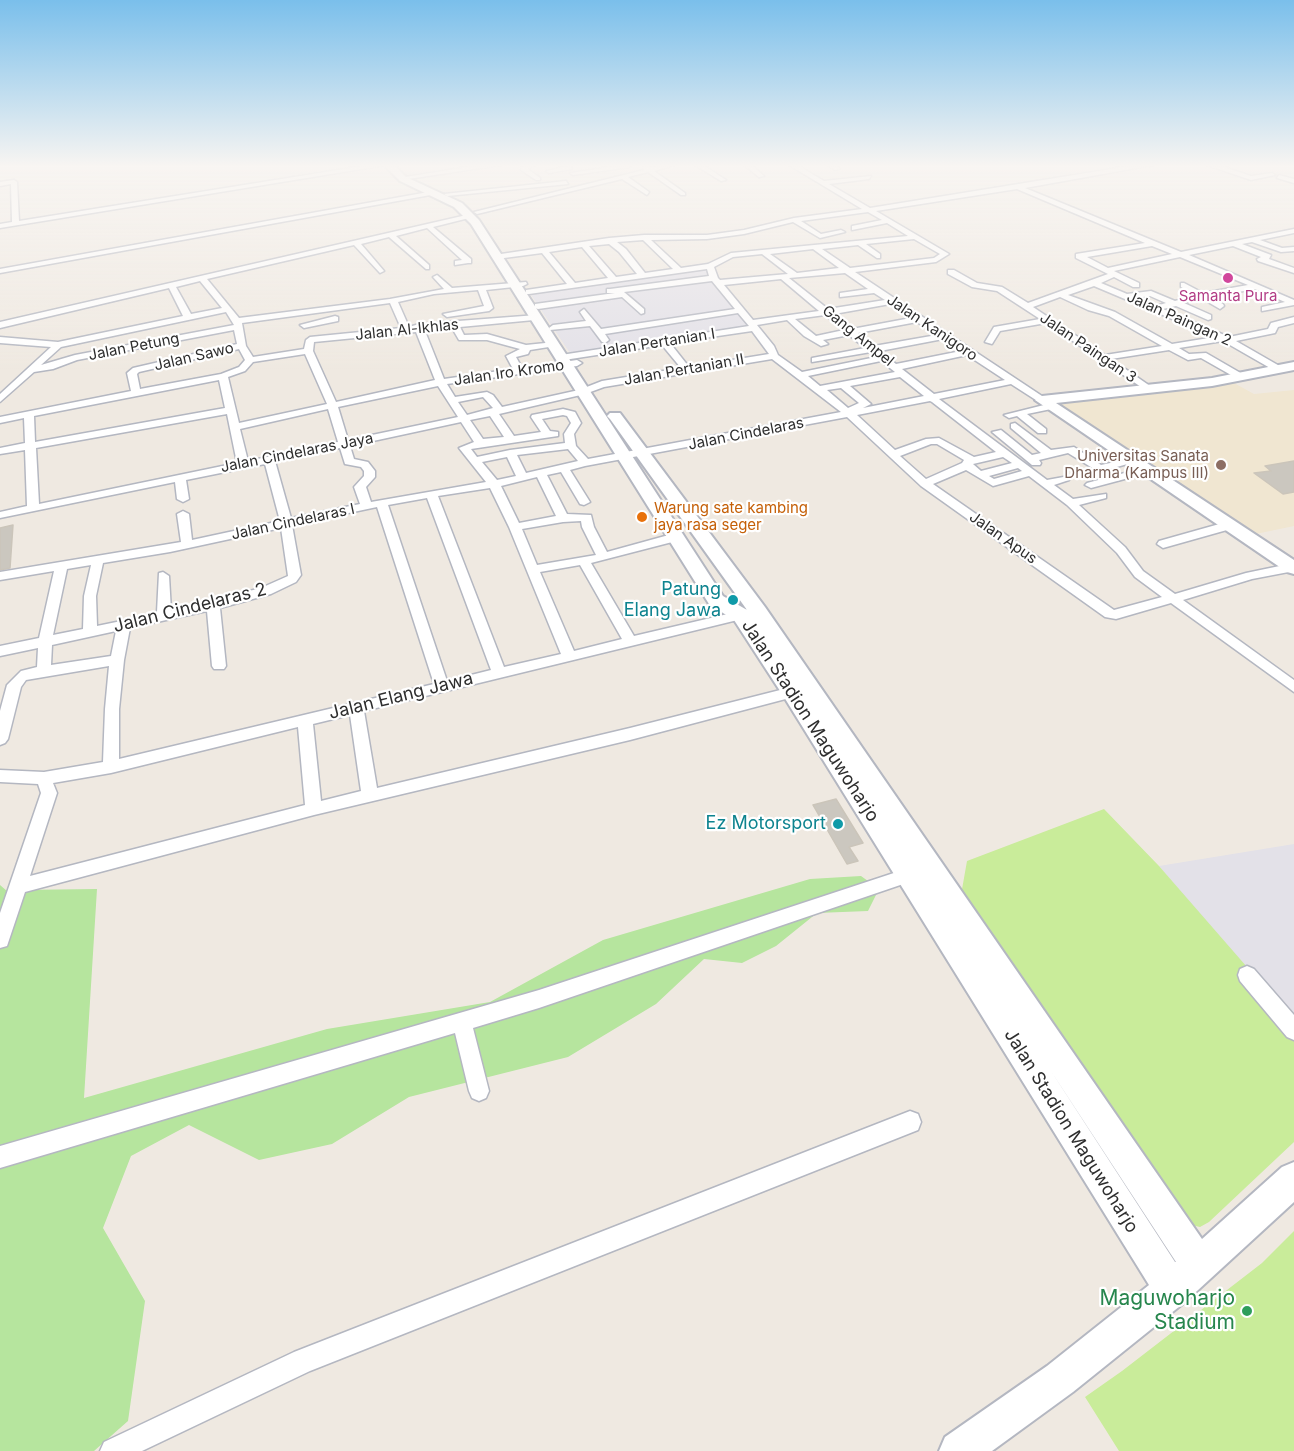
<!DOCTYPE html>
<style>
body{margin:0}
canvas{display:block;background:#efe9e1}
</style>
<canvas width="1294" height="1451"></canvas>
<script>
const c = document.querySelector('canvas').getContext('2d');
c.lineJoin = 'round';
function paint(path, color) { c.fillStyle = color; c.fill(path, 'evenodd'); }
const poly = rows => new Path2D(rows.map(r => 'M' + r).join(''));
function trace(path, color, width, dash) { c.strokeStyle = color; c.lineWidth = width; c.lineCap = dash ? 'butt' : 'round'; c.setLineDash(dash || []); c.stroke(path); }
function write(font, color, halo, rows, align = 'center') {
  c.font = font + ' Inter,sans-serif'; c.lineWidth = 4.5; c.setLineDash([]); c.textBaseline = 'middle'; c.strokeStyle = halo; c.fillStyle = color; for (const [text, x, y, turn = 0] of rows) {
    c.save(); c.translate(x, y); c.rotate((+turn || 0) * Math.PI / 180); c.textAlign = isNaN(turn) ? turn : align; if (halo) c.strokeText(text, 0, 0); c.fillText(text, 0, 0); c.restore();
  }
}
paint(poly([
 [710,266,754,328,572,356,529,292],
 [1294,844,1294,1029,1159,866]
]), '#e3e1e8');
paint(poly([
 [1234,383,1254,394,1294,390,1294,526,1251,535,1057,404]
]), '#f0e6d1');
paint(poly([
 [861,876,879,889,868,911,817,913,776,946,742,963,704,959,656,1004,568,1057,409,1097,332,1144,259,1160,189,1125,131,1156,103,1228,145,1301,128,1421,94,1451,0,1451,0,885,15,898,18,890,97,889,84,1098,327,1029,490,1002,603,940,810,879]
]), '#b6e59e');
paint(poly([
 [1104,809,1159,866,1294,1021,1294,1142,1209,1222,1200,1227,1187,1224,961,895,967,861],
 [1294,1231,1294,1451,1119,1451,1085,1397,1122,1371,1262,1263]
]), '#c9ec9a');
const building = poly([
 [1294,461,1294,492,1283,494,1254,473,1271,471,1265,466,1294,461],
 [13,525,10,568,0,570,0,528,13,525],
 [836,799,863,843,849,847,858,861,847,864,813,805,836,799]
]);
paint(building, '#cbc7bf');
trace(building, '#cbc5ba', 1.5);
const street = poly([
 [369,165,386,165,0,228,0,224,12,222,11,184,0,186,0,182,14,180,17,182,19,221,369,165],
 [481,165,501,165,408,179,405,177,481,165],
 [526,165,535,165,528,169,540,178,540,180,536,180,521,170,521,168,526,165],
 [625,165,630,167,573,175,570,173,625,165],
 [662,165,674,165,654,171,685,193,685,195,681,195,648,172,628,177,649,192,647,195,622,179,477,214,474,212,644,170,643,168,646,166,650,168,662,165],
 [695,165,703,165,726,180,721,181,695,165],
 [744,165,751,165,764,176,759,177,744,165],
 [789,165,797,165,824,181,871,176,869,179,829,184,870,208,1136,165,1153,165,1025,188,1181,252,1294,229,1294,233,1260,240,1282,248,1294,247,1294,251,1281,252,1252,242,1242,244,1271,255,1269,259,1294,268,1294,273,1258,261,1257,259,1261,257,1233,246,1189,255,1294,300,1294,305,1262,311,1262,307,1285,302,1255,289,1210,297,1223,304,1224,306,1220,309,1201,298,1184,303,1211,315,1211,319,1208,320,1176,306,1163,309,1229,337,1268,329,1271,323,1294,317,1294,323,1278,327,1275,333,1236,341,1283,368,1283,372,1277,372,1223,341,1179,348,1189,354,1206,353,1244,375,1244,379,1238,379,1201,358,1188,360,1169,350,1111,359,1150,386,1150,390,1147,391,1046,323,1000,331,992,344,985,342,994,327,1040,319,997,291,972,287,948,274,948,270,954,270,977,283,1002,287,1028,303,1108,274,1076,258,1076,254,1145,243,1017,189,876,211,949,254,936,262,855,272,1045,398,1045,402,1039,402,1011,384,939,399,1047,480,1069,476,1069,480,1054,485,1073,499,1106,494,1106,498,1079,505,1125,547,1143,571,1175,594,1246,573,1294,563,1294,571,1252,579,1183,600,1294,680,1294,692,1171,603,1116,619,1105,617,921,486,847,417,585,466,570,470,590,502,584,505,580,504,561,472,547,475,567,514,591,515,594,527,607,552,676,533,682,537,680,540,591,563,634,636,749,609,756,613,754,616,364,711,377,788,630,728,792,687,799,692,797,696,630,740,314,815,25,892,7,946,0,948,0,913,41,793,38,784,0,782,0,770,44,772,103,762,105,709,109,666,26,680,21,687,8,739,5,743,0,745,0,711,7,685,21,671,37,667,38,648,0,656,0,646,39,638,54,571,0,580,0,572,181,542,177,514,183,511,189,514,192,540,280,521,265,464,186,480,189,499,183,502,177,499,175,482,0,518,0,512,27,506,25,450,0,454,0,448,25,443,24,418,0,423,0,417,131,391,127,373,133,368,237,344,234,330,77,360,53,369,34,372,0,402,0,394,51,347,0,343,0,337,58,342,183,316,169,288,0,328,0,322,471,214,473,217,433,227,471,259,471,263,468,263,455,265,455,261,462,260,427,228,396,236,429,265,429,269,426,269,389,237,361,244,384,271,380,273,354,245,207,279,239,318,390,299,444,289,433,277,437,275,452,288,526,282,527,284,523,286,486,290,493,308,489,311,447,317,443,314,484,306,478,290,434,294,398,302,409,327,419,324,537,315,538,317,534,320,460,327,464,335,487,334,526,345,555,342,555,346,530,350,528,354,516,357,522,368,577,360,582,363,577,366,447,384,455,397,487,392,493,395,502,407,579,390,602,381,681,368,662,345,564,360,559,357,561,355,749,326,738,313,605,334,609,340,605,343,602,342,590,326,550,330,549,328,553,325,586,321,580,312,584,309,601,329,735,309,712,281,624,292,644,309,644,313,641,314,622,297,538,309,535,308,535,304,615,293,607,293,607,289,610,289,709,276,707,269,529,294,526,294,526,290,567,284,542,253,504,258,501,258,501,254,609,238,644,235,707,235,744,230,794,218,862,209,789,165],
 [868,212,882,220,852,226,852,230,887,223,908,236,731,253,708,264,681,268,651,240,707,239,744,234,793,222,820,238,845,232,841,230,821,234,801,221,868,212],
 [914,239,940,254,934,258,850,268,822,249,858,245,877,258,880,258,880,254,866,244,914,239],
 [643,240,673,269,645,273,626,249,617,242,643,240],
 [609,244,619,252,637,274,616,277,589,246,609,244],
 [1152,246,1172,254,1108,268,1087,257,1152,246],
 [582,247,608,278,575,283,549,252,582,247],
 [813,249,839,268,797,273,770,254,813,249],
 [762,254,788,274,720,280,718,278,714,267,733,257,762,254],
 [1180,257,1248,285,1203,293,1184,283,1181,283,1181,287,1195,295,1175,301,1151,291,1127,294,1101,283,1114,277,1133,287,1139,287,1139,283,1114,271,1180,257],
 [845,273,868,289,840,293,840,297,874,293,885,300,828,309,789,278,845,273],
 [781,279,819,311,753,320,724,285,781,279],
 [200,281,222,308,191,314,176,287,200,281],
 [1094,286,1215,337,1172,344,1115,312,1068,295,1094,286],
 [1150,296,1166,303,1156,306,1136,298,1150,296],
 [1060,297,1088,310,1109,316,1162,346,1105,355,1033,307,1060,297],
 [390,303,401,328,310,337,306,340,304,349,253,357,246,346,242,323,390,303],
 [890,304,911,318,852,329,834,314,890,304],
 [226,312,234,325,75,355,41,365,61,347,226,312],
 [825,315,844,330,816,336,795,319,825,315],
 [787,320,804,336,821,346,828,344,823,340,849,335,865,348,812,358,812,362,871,352,876,357,802,372,778,355,774,346,757,325,787,320],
 [917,322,937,335,874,346,858,333,917,322],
 [452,328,459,340,487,340,520,349,506,356,513,369,444,379,425,331,452,328],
 [752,331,769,354,689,367,670,343,752,331],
 [416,332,435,380,336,402,313,351,314,342,416,332],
 [943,339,961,351,896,364,880,351,943,339],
 [239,349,245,360,239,367,221,374,140,389,137,374,139,372,239,349],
 [305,354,327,404,239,423,228,377,245,371,253,362,305,354],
 [967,355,1005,380,934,394,902,369,967,355],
 [772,359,841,412,588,459,576,446,574,434,581,423,575,412,563,409,532,415,531,417,541,432,514,436,499,414,585,394,604,387,772,359],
 [881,361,895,372,820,386,808,376,881,361],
 [900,377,924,396,863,408,871,404,850,386,900,377],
 [219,380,225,408,35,442,34,416,219,380],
 [438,386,458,417,348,440,338,407,438,386],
 [841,388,859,403,848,408,827,390,841,388],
 [483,397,493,408,467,415,458,402,483,397],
 [930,401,932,402,996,452,974,457,939,438,926,439,895,450,857,415,930,401],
 [328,409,338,442,248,461,240,429,328,409],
 [227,414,237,463,39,504,36,448,227,414],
 [563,415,567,416,571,423,564,434,565,443,510,450,477,457,471,449,558,436,558,432,550,431,542,419,563,415],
 [490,416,504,437,483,439,470,420,490,416],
 [461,422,474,442,459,448,486,482,371,502,366,487,375,477,375,471,368,462,354,459,350,446,461,422],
 [931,444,937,444,964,460,962,463,926,479,900,456,931,444],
 [340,448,345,464,361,467,364,471,364,476,354,487,360,504,291,518,275,461,340,448],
 [568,449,578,461,526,473,517,455,568,449],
 [507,457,516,476,497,480,482,462,507,457],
 [1003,457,1012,463,981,471,973,464,1003,457],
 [1018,468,1022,471,994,479,989,476,1018,468],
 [966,470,993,486,1029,476,1067,505,1117,553,1135,577,1162,597,1114,610,933,484,966,470],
 [537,477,556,516,519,523,501,486,537,477],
 [490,488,509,527,561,654,504,667,438,496,490,488],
 [427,498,491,670,447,681,388,505,427,498],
 [377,507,434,684,119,759,119,709,124,660,130,628,207,611,212,666,214,669,224,669,226,666,220,608,271,594,296,582,301,575,292,525,377,507],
 [581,521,582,527,596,555,537,565,522,529,563,522,581,521],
 [281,528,288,576,261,588,171,611,169,576,163,572,159,573,157,612,155,614,97,626,96,596,103,563,170,552,281,528],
 [91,565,84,596,83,629,53,635,67,569,91,565],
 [580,565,622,639,574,651,540,572,580,565],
 [116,631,111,656,51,665,52,645,116,631],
 [350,715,361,791,321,801,313,724,350,715],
 [298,727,305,805,30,876,57,793,53,783,111,773,298,727],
 [828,165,836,165,840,169,835,170,828,165],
 [1207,165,1218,165,1251,176,1272,173,1275,175,1251,180,1207,165],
 [570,166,572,169,549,173,546,171,570,166],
 [1279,175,1294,179,1294,183,1277,178,1279,175],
 [566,181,568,184,447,196,444,194,566,181],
 [434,191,436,194,0,273,0,269,434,191],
 [335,316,338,317,338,321,304,328,300,325,335,316],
 [1052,403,1056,404,1056,408,1027,414,1046,429,1046,433,1038,433,1017,416,1009,418,1004,415,1052,403],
 [1015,423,1051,450,1074,447,1101,465,1133,458,1138,461,1099,472,1068,453,1039,460,1041,463,1040,465,1032,465,992,432,1001,430,1032,455,1041,453,1011,428,1011,424,1015,423],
 [1147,467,1152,470,1151,472,1091,488,1085,485,1087,483,1147,467],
 [1230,521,1234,522,1234,528,1163,548,1157,544,1159,541,1230,521],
 [909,868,915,870,918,875,915,880,539,1008,473,1028,489,1091,486,1098,479,1101,472,1098,469,1091,455,1033,0,1168,0,1146,539,990,909,868],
 [1247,966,1254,969,1294,1015,1294,1040,1287,1037,1240,981,1238,975,1240,969,1247,966],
 [910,1111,918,1114,921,1122,918,1130,310,1371,142,1451,100,1451,104,1442,294,1352,910,1111]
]);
const secondary = poly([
 [384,165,394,165,406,177,462,203,479,220,723,596,747,610,610,419,607,416,610,413,620,413,765,607,1202,1239,1282,1167,1294,1162,1294,1202,1185,1302,1073,1392,992,1451,939,1451,945,1437,1047,1366,1149,1285,784,697,734,620,709,604,471,224,454,207,400,181,384,165],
 [1049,1068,1176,1262,1175,1262,1049,1068],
 [1294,362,1294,370,1212,386,1056,403,1294,560,1294,574,1287,572,1035,400,1042,396,1212,378,1294,362]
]);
trace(street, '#b4b7c1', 3);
trace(secondary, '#b4b7c1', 4);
paint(street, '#fff');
paint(secondary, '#fff');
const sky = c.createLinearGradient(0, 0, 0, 369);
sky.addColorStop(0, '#7abfeb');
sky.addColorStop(0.45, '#f8f5f2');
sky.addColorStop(1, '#f8f5f200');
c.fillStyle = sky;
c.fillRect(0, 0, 1294, 369);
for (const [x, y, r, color] of [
 [1228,278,6,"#d1479c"],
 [1221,465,6,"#8d6e63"],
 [642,517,6,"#e8710a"],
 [733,600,6,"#0f9aa8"],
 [838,824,6,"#0f9aa8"],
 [1247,1311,6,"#2e9e5b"]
]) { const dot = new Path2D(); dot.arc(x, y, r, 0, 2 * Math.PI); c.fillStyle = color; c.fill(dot); trace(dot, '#fff', 2); }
write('15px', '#b23c85', '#fff', [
 ["Samanta Pura",1228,296]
]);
write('15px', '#2e2e2e', '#fff', [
 ["Jalan Paingan 2",1179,319,24],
 ["Jalan Kanigoro",932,328,34],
 ["Jalan Al-Ikhlas",407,330,-6],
 ["Gang Ampel",858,336,39],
 ["Jalan Pertanian I",657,343,-9],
 ["Jalan Petung",134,347,-11],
 ["Jalan Paingan 3",1088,348,34],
 ["Jalan Sawo",194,357,-13],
 ["Jalan Pertanian II",684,370,-10],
 ["Jalan Iro Kromo",509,373,-8],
 ["Jalan Cindelaras",746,434,-11],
 ["Jalan Cindelaras Jaya",297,453,-11],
 ["Jalan Cindelaras I",293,522,-12],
 ["Jalan Apus",1003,538,35]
]);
write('15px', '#785e54', '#fff', [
 ["Universitas Sanata",1209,456],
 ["Dharma (Kampus III)",1209,473]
], 'right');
write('15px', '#c56008', '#fff', [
 ["Warung sate kambing",654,508],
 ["jaya rasa seger",654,525]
], 'left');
write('18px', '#0d838f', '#fff', [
 ["Patung",721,590],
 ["Elang Jawa",721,611],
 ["Ez Motorsport",826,824]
], 'right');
write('18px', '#2e2e2e', '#fff', [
 ["Jalan Cindelaras 2",190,608,-14],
 ["Jalan Elang Jawa",401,696,-14],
 ["Jalan Stadion Maguwoharjo",810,721,57],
 ["Jalan Stadion Maguwoharjo",1071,1131,58]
]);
write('21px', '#27864d', '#fff', [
 ["Maguwoharjo",1235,1299],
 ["Stadium",1235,1323]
], 'right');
</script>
